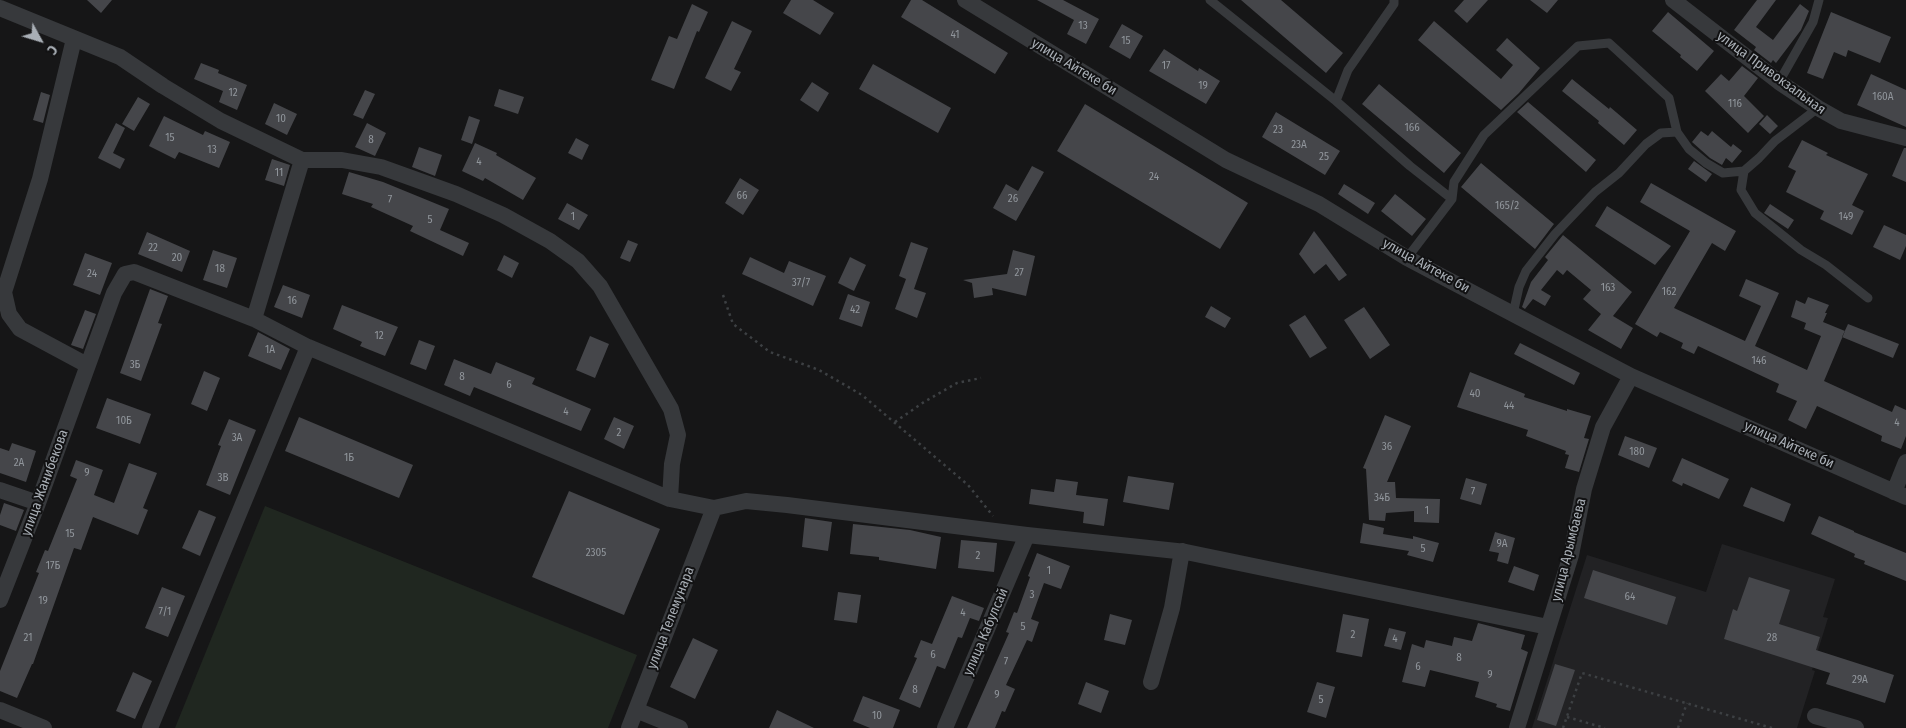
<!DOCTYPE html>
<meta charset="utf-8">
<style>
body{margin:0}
#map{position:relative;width:1906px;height:728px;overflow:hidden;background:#161617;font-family:"Fira Sans Condensed",sans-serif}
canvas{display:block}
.north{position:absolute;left:15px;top:15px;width:50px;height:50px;-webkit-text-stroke:4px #111112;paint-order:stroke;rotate:129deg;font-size:14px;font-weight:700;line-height:20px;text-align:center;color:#a9afb6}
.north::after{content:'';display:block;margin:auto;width:18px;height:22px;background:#a9afb6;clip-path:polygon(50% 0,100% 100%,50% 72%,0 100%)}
</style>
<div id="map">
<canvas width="1906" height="728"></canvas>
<div class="north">С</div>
</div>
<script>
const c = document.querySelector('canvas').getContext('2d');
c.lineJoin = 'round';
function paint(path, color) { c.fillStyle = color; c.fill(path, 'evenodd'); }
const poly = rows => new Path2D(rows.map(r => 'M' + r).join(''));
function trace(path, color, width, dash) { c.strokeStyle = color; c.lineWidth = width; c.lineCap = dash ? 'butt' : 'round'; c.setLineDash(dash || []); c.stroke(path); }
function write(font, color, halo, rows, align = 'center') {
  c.font = font + ' "Fira Sans Condensed",sans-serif'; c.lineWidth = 4; c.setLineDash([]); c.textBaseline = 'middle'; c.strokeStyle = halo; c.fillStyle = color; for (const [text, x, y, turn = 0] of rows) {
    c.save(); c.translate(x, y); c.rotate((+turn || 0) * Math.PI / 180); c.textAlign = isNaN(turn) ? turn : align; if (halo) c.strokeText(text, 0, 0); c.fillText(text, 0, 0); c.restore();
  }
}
paint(poly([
 [1722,544,1835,579,1823,617,1828,618,1812,670,1815,671,1797,728,1532,728,1587,555,1706,592]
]), '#222224');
paint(poly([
 [265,506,637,655,608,728,175,728]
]), '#202720');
paint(poly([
 [87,0,112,0,101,13],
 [791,0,813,0,834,13,820,35,783,13],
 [911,0,922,0,1008,53,995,74,901,17],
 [1037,0,1063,0,1099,19,1086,44,1067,34,1074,20],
 [1241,0,1281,0,1343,53,1326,73],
 [1464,0,1488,0,1467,23,1454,11],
 [1530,0,1558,0,1547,13],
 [1757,0,1776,0,1756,27,1773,40,1800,4,1809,11,1801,30,1776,63,1773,60,1771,63,1754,50,1756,47,1734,30],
 [692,4,708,12,699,32,697,31,674,89,651,80,669,36,677,39],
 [1668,12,1714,51,1697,71,1680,57,1681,55,1652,31],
 [1831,12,1891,37,1880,63,1848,50,1846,57,1834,52,1823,79,1807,73],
 [732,21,752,31,734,69,741,72,731,91,705,78],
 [1434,21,1501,79,1513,65,1496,50,1507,38,1540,68,1519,93,1501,110,1418,40],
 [1122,24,1143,36,1130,59,1109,47],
 [1164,49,1198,71,1199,68,1220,81,1206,104,1149,71],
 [201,63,219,70,218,73,247,85,237,110,219,102,223,91,194,79],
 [873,64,951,108,938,133,859,89],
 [1742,66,1758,78,1744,96,1764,116,1748,133,1705,91,1721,74,1729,81],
 [1871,74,1906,90,1906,127,1857,105],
 [1572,79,1609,109,1610,107,1637,130,1624,145,1598,123,1599,121,1562,91],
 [812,82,829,93,818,112,800,100],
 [1379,84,1461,153,1444,173,1362,104],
 [499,89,524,97,518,114,494,106],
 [365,90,375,94,363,119,353,115],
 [41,92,50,95,43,123,33,120],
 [138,97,150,104,134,131,122,124],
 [1528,102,1596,160,1586,172,1517,112],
 [274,103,297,114,287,135,265,124],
 [1085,104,1248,203,1220,249,1057,151],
 [1276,112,1340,151,1325,175,1262,137],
 [1767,115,1778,126,1770,134,1759,124],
 [164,116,203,135,205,131,230,142,219,168,179,152,175,159,149,146],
 [469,116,480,120,472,144,461,140],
 [116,123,125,128,113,153,125,159,120,169,98,158],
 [367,123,386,133,375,156,355,147],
 [1701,131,1708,136,1712,131,1731,147,1733,144,1742,151,1732,163,1726,158,1722,165,1710,158,1692,142],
 [576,138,589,145,582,160,568,153],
 [1802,140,1828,153,1826,155,1868,174,1852,205,1864,211,1852,235,1820,219,1824,211,1786,192,1796,171,1788,167],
 [475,143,497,153,496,155,536,178,523,200,485,178,483,181,462,171],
 [419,147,442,155,435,176,412,167],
 [1904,148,1906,148,1906,182,1892,176],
 [272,159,290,165,284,186,265,180],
 [1694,161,1712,174,1706,182,1688,169],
 [1481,163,1554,224,1535,249,1461,187],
 [1032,166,1044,172,1016,221,993,208,1006,184,1018,191],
 [349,172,383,182,449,209,440,230,469,243,463,256,410,231,413,226,371,207,373,204,342,194],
 [740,178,759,190,743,215,725,203],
 [1651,183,1736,231,1725,251,1712,243,1674,308,1745,341,1761,306,1739,296,1746,279,1779,293,1755,346,1807,370,1821,336,1804,329,1806,323,1791,317,1796,300,1805,304,1808,297,1829,305,1825,313,1827,313,1823,322,1845,331,1824,381,1892,412,1895,405,1906,410,1906,436,1901,449,1881,441,1882,436,1817,406,1806,429,1788,420,1797,401,1776,392,1779,384,1698,346,1694,354,1681,348,1683,343,1660,332,1657,337,1635,324,1690,231,1640,202],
 [1344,184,1375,203,1368,214,1338,194],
 [1395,194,1426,219,1412,236,1381,211],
 [567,203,588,215,579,230,558,219],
 [1770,204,1794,220,1788,229,1764,213],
 [1607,206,1671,246,1655,265,1595,226],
 [1884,225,1906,235,1906,246,1900,260,1873,247],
 [1314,231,1347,275,1339,281,1326,264,1314,274,1299,254],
 [147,232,190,251,182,272,138,254],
 [1563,235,1632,292,1613,316,1633,328,1621,349,1588,330,1601,314,1583,299,1591,290,1567,270,1563,275,1557,270,1541,290,1551,296,1545,306,1533,299,1525,309,1522,307,1531,282,1548,260,1545,257],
 [628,240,638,244,630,262,620,258],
 [911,242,928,248,914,289,926,293,917,318,895,309,906,279,899,276],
 [213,250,237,258,227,288,203,280],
 [1013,250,1035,256,1026,296,992,288,993,295,974,298,972,283,963,280,1007,274],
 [85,253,112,263,100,295,73,285],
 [504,255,519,263,512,278,497,270],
 [750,257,784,273,789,261,826,276,813,306,742,274],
 [850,257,866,265,854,291,838,283],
 [283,285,310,295,302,318,274,307],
 [150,289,168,296,158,323,162,324,141,381,120,373],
 [848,294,870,302,862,327,839,319],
 [342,305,398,327,385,356,360,346,362,342,333,329],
 [1211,306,1231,318,1225,328,1205,317],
 [1364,307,1390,345,1370,359,1344,320],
 [85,310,96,314,83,349,71,345],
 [1305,315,1327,348,1310,358,1289,325],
 [1848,324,1899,344,1893,358,1842,337],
 [258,332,290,349,281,370,248,356],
 [590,336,609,344,595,378,576,370],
 [419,340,435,346,426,370,410,364],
 [1520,343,1580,373,1574,385,1514,354],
 [454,359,491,374,496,362,535,378,532,384,591,409,581,431,474,387,470,396,444,385],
 [204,371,220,378,207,411,191,404],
 [1470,372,1525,394,1524,397,1567,411,1567,409,1591,416,1584,438,1589,439,1579,472,1565,468,1569,455,1565,454,1566,451,1526,436,1528,430,1457,407],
 [107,398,151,414,140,444,96,428],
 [1385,415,1411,426,1387,482,1395,482,1396,498,1440,499,1439,523,1414,522,1414,511,1386,513,1385,521,1369,520,1366,469,1363,468],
 [299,417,413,465,399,498,285,451],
 [614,417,634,426,624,449,604,439],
 [229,419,256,430,230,495,206,485,221,446,218,445],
 [1625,436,1657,448,1649,468,1618,455],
 [12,443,36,451,26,482,0,473,0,448,9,451],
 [1682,458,1729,479,1719,499,1683,483,1682,486,1672,481],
 [76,460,103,470,94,495,114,503,129,463,157,473,143,508,148,510,138,535,93,517,81,550,74,548,33,664,32,664,17,698,0,691,0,671,39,573,36,572,45,550,48,551,77,479,70,476],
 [1128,476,1174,483,1169,510,1123,502],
 [1466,478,1487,484,1481,505,1460,499],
 [1056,479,1078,482,1076,495,1108,499,1104,526,1083,523,1084,512,1029,504,1031,489,1054,492],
 [1751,487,1791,504,1784,522,1743,506],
 [569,491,660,529,624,615,532,577],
 [4,503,24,510,16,531,0,525,0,515],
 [199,510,216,517,200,556,182,548],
 [1819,516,1854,531,1854,532,1906,553,1906,581,1864,564,1865,561,1854,557,1855,554,1811,534],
 [805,518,832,522,828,551,802,547],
 [1363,523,1384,528,1383,534,1413,539,1413,536,1439,543,1433,562,1407,555,1409,551,1360,543],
 [853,524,910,530,941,537,936,569,879,560,879,557,850,554],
 [1495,532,1515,538,1508,564,1497,561,1499,553,1489,551],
 [961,540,997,543,994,572,958,568],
 [1037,553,1070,566,1061,589,1044,583,1031,619,1039,622,1032,642,1027,640,1006,685,1015,689,1005,712,1002,711,995,728,967,728,1009,633,1006,632,1014,612,1017,613,1030,577,1028,576],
 [1514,566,1539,575,1534,591,1508,582],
 [1593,570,1676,597,1667,625,1584,598],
 [1749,577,1790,590,1779,624,1820,637,1816,650,1894,675,1885,703,1826,684,1830,673,1724,639,1733,609,1737,611],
 [162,587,185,596,168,637,145,628],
 [838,592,861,595,857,623,834,620],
 [952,596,984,608,979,621,970,618,962,638,958,637,945,669,937,666,920,708,899,699,917,658,914,657,921,640,932,644],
 [1110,614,1132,620,1125,645,1104,640],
 [1343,614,1369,619,1362,657,1336,652],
 [1478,623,1525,635,1521,649,1528,652,1510,711,1496,707,1497,704,1475,697,1479,682,1430,670,1425,687,1402,682,1412,644,1424,648,1426,640,1452,646,1454,637,1472,641],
 [1389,628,1406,632,1401,650,1384,646],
 [693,638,718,650,695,699,670,687],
 [1555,664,1575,670,1556,726,1537,720],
 [133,672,152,681,135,719,116,711],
 [1086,682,1109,691,1101,713,1078,704],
 [1317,682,1335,687,1326,718,1307,712],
 [863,696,900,710,893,728,870,728,853,721],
 [777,710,814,728,769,728]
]), '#45464a');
trace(poly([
 [723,295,733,324,770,352,819,370,862,395,968,485,993,516],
 [895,422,924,402,957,383,981,378],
 [1567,717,1605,728],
 [1563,728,1582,673,1772,728],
 [1678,728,1687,703]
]), '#3d4043', 2.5, [2.5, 4]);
trace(poly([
 [1210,0,1336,101,1410,166,1452,199,1407,258],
 [1779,82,1813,22,1819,0],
 [1336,101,1348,70,1394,4,1394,0],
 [1744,171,1741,190,1755,213,1801,250,1826,265,1868,298],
 [1452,199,1454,182,1484,135,1578,46,1609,43,1669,98,1677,132,1689,149,1706,163,1723,173,1744,171,1759,158,1775,141,1818,108],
 [1513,314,1519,287,1526,271,1555,234,1595,192,1619,173,1646,144,1661,133,1677,132]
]), '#37393c', 9);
trace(poly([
 [965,0,1226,160,1319,204,1407,258,1513,314,1631,376,1906,497],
 [1673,0,1779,82,1818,108,1841,121,1906,138],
 [0,8,120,57,163,86,221,121,302,160,342,160,381,167,420,181,456,194,503,215,550,241,578,261,600,286,671,409,678,435,672,464,670,499],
 [0,290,4,292,9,314,20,329,87,365],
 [4,292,40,179,74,39],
 [254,319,302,160],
 [0,490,38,503],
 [1894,492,1906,462],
 [0,600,38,503,114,293,125,274,134,272,254,319,308,347],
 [1151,682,1172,608,1182,551],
 [0,710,44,728],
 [636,710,680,728],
 [1815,716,1856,728],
 [150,728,308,347,670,499,714,508,746,501,787,505,1027,535,1186,552,1548,627],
 [629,728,714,508],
 [945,728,1027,535],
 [1517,728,1571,555,1584,489,1603,427,1631,376]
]), '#37393c', 16);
write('11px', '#90959b', null, [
 ["13",1083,26],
 ["41",955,35],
 ["15",1126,41],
 ["17",1166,66],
 ["19",1203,86],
 ["12",233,93],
 ["160А",1883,97],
 ["116",1735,104],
 ["10",281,119],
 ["166",1412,128],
 ["23",1278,130],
 ["15",170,138],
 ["8",371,140],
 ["23А",1299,145],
 ["13",212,150],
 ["25",1324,157],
 ["4",479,162],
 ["11",279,173],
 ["24",1154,177],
 ["66",742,196],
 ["26",1013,199],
 ["7",390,200],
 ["165/2",1507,206],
 ["1",573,217],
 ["149",1846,217],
 ["5",430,220],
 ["22",153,248],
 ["20",177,258],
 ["18",220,269],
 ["27",1019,273],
 ["24",92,274],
 ["37/7",801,283],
 ["163",1608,288],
 ["162",1669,292],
 ["16",292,301],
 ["42",855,310],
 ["12",379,336],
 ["1А",270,350],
 ["146",1759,361],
 ["3Б",135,365],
 ["8",462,377],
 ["6",509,385],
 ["40",1475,394],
 ["44",1509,406],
 ["4",566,412],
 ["10Б",124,421],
 ["4",1897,423],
 ["2",619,433],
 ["3А",237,438],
 ["36",1387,447],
 ["180",1637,452],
 ["1Б",349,458],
 ["2А",19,463],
 ["9",87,473],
 ["3В",223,478],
 ["7",1473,492],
 ["34Б",1382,498],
 ["1",1427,511],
 ["15",70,534],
 ["9А",1502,544],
 ["5",1423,549],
 ["2305",596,553],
 ["2",978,556],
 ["17Б",53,566],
 ["1",1049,571],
 ["3",1032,595],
 ["64",1630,597],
 ["19",43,601],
 ["7/1",165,612],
 ["4",963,613],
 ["5",1023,627],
 ["2",1353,635],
 ["21",28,638],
 ["28",1772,638],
 ["4",1395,639],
 ["6",933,655],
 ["8",1459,658],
 ["7",1006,662],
 ["6",1418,667],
 ["9",1490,675],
 ["29А",1860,680],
 ["8",915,690],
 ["9",997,695],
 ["5",1321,700],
 ["10",877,716]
]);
write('14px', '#a9afb6', '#111112', [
 ["улица Айтеке би",1074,67,31],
 ["улица Привокзальная",1771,73,36],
 ["улица Айтеке би",1426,266,29],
 ["улица Айтеке би",1789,445,24],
 ["улица Жанибекова",45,483,-70],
 ["улица Арымбаева",1569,550,-76],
 ["улица Телемунара",671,618,-69],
 ["улица Кабулсай",986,632,-67]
]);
</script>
